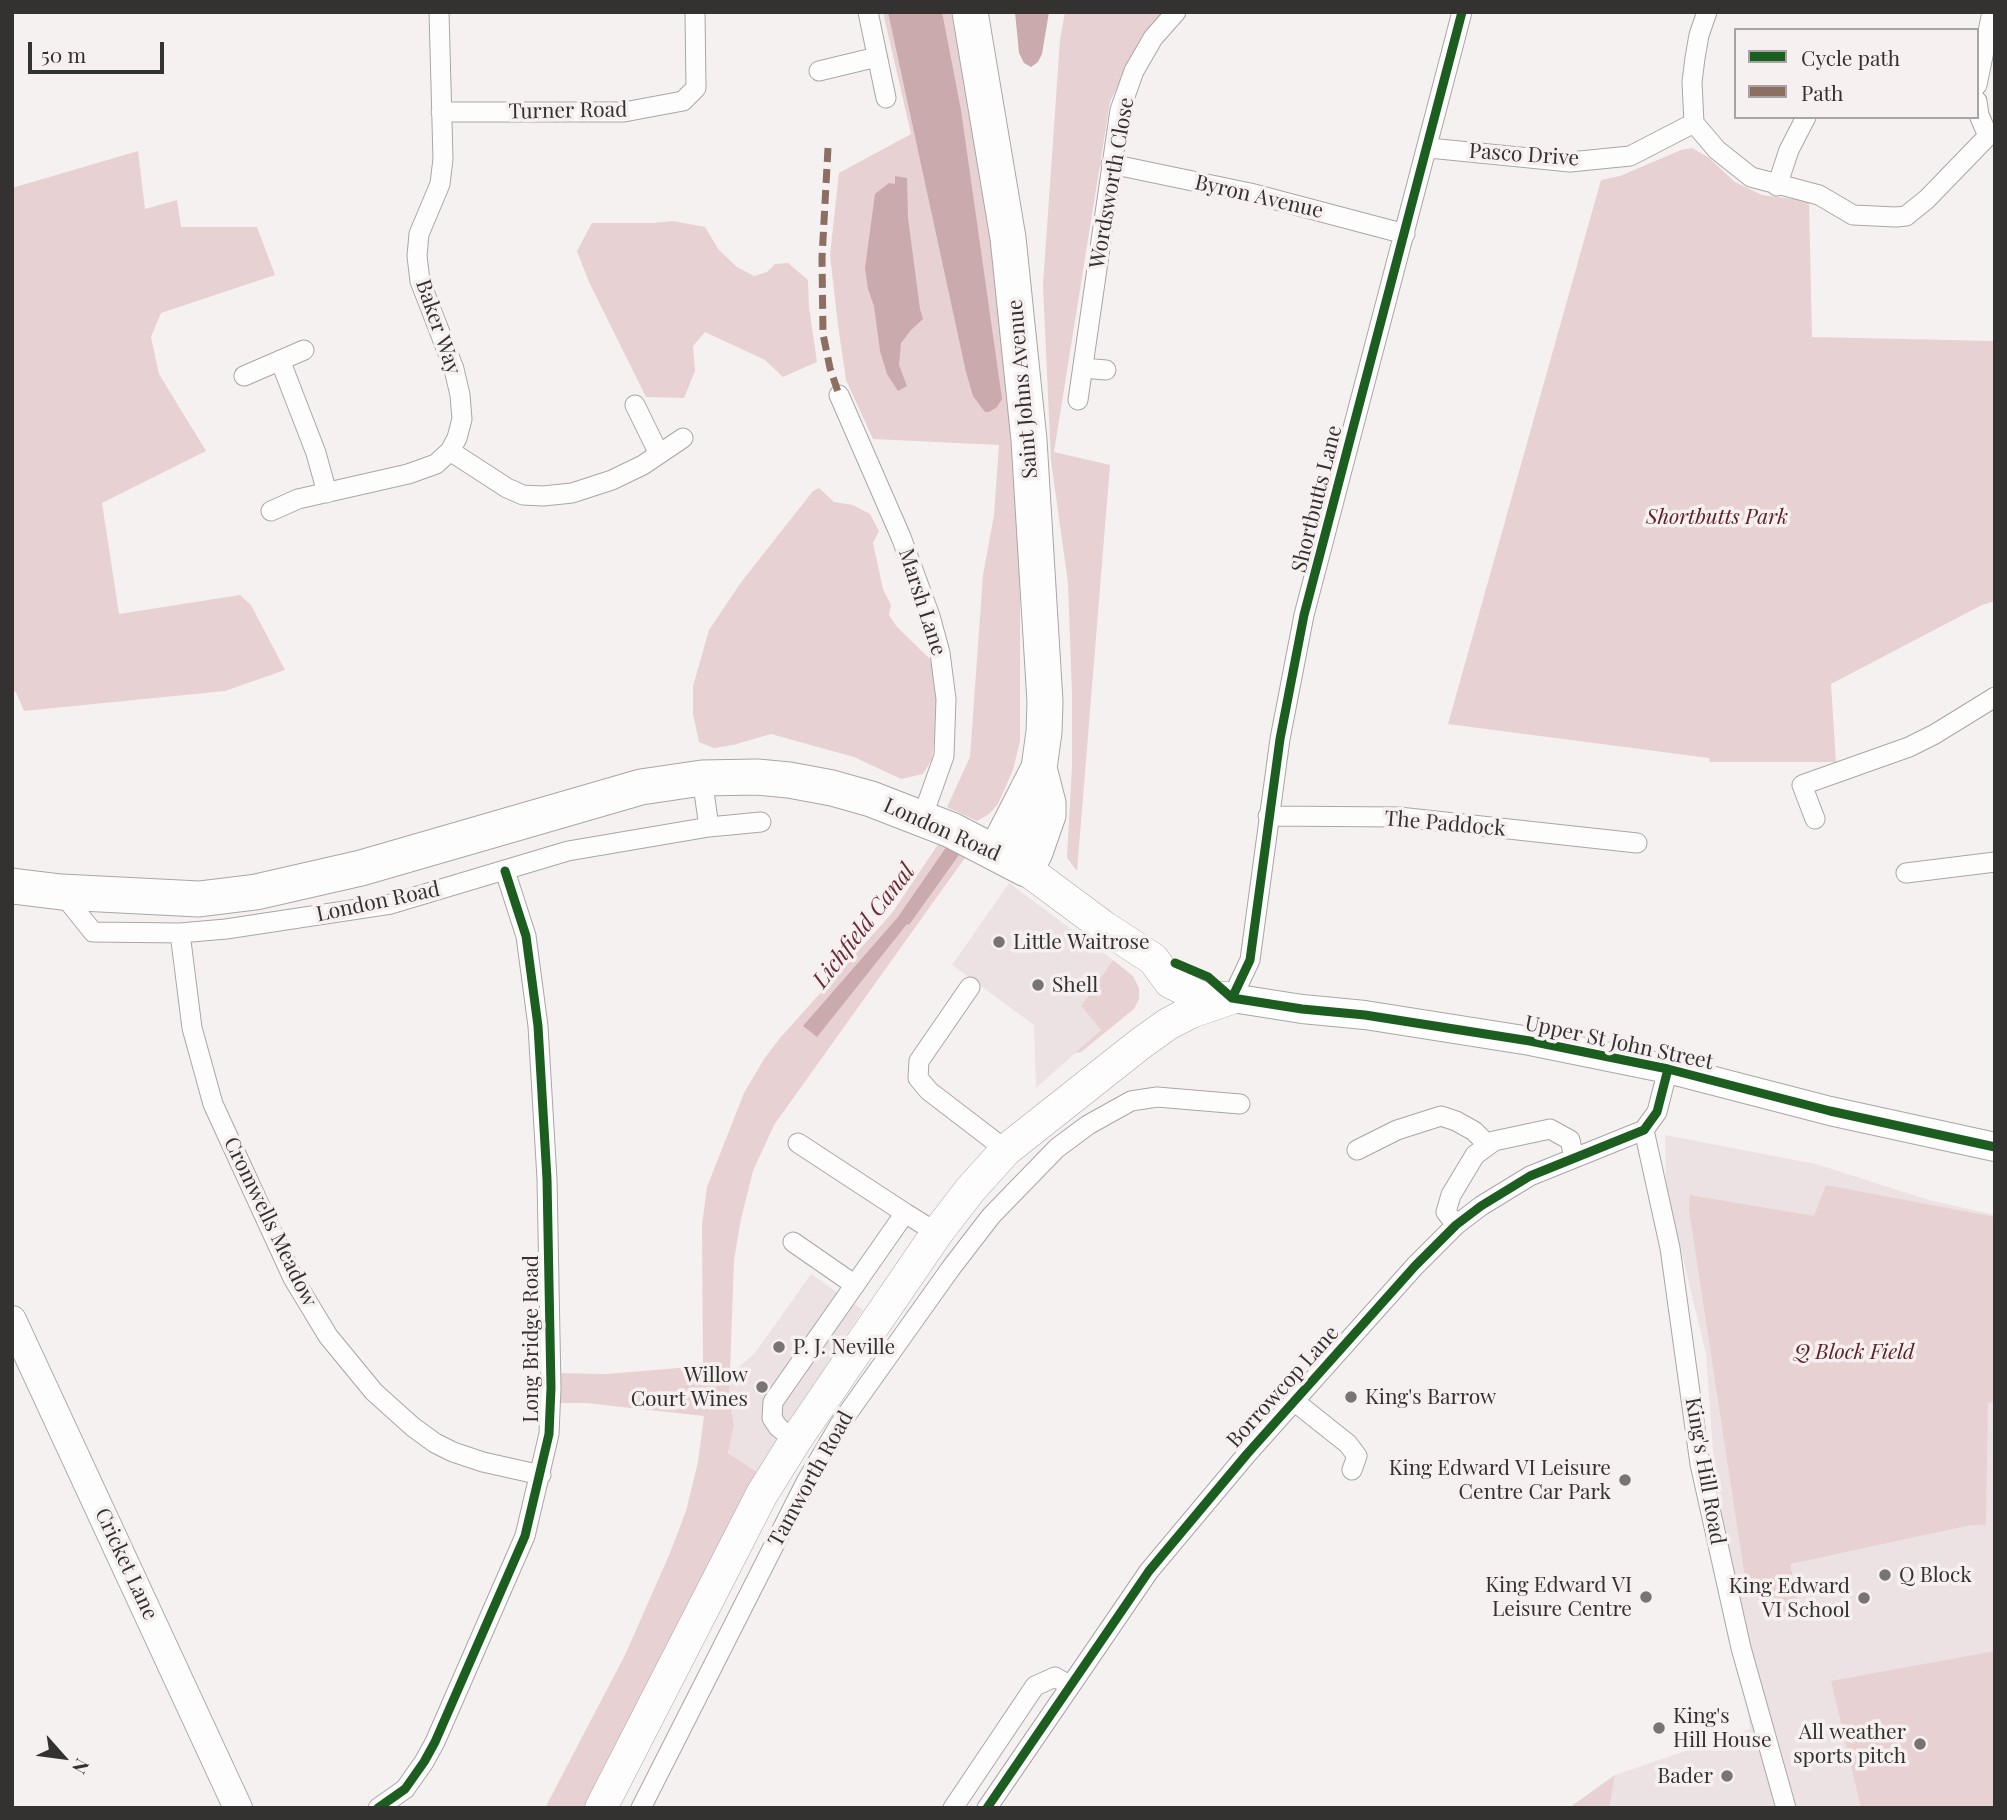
<!DOCTYPE html>
<style>
body{margin:0}
#map{position:relative;width:2007px;height:1820px;overflow:hidden;background:#f6f1f1;font-family:"Playfair Display",serif}
canvas{display:block}
.frame{position:absolute;inset:0;border:14px solid #343131;pointer-events:none}
.legend{position:absolute;left:1734px;top:28px;width:245px;height:91px;box-sizing:border-box;background:#f7f0f0;border:2px solid #a9a4a4;margin:0;padding:9px 12px;list-style:none;font-size:21px;color:#343131}
.legend li{display:flex;align-items:center;gap:14px;height:35px}
.legend b{width:35px;border:2px solid #a9a4a4}
.north{position:absolute;left:28px;top:1722px;width:70px;height:70px;-webkit-text-stroke:5px #f7f0f0;paint-order:stroke;rotate:118deg;font-size:19px;font-weight:700;line-height:28px;text-align:center;color:#343131}
.north::after{content:'';display:block;margin:auto;width:24px;height:32px;background:#343131;clip-path:polygon(50% 0,100% 100%,50% 72%,0 100%)}
.scale{position:absolute;left:28px;top:42px;width:136px;height:32px;box-sizing:border-box;border:4px solid #343131;border-top:0;padding-left:9px;font-size:21px;line-height:24px;white-space:nowrap;color:#343131;-webkit-text-stroke:5px #f7f0f0;paint-order:stroke}
</style>
<div id="map">
<canvas width="2007" height="1820"></canvas>
<div class="frame"></div>
<ul class="legend">
<li><b style="height:9px;background:#1b5e20"></b>Cycle path</li>
<li><b style="height:9px;background:#8d6e63"></b>Path</li>
</ul>
<div class="north">N</div>
<div class="scale">50 m</div>
</div>
<script>
const c = document.querySelector('canvas').getContext('2d');
c.lineJoin = 'round';
function paint(path, color) { c.fillStyle = color; c.fill(path, 'evenodd'); }
const poly = rows => new Path2D(rows.map(r => 'M' + r).join(''));
function trace(path, color, width, dash) { c.strokeStyle = color; c.lineWidth = width; c.lineCap = dash ? 'butt' : 'round'; c.setLineDash(dash || []); c.stroke(path); }
function write(font, color, halo, rows, align = 'center') {
  c.font = font + ' "Playfair Display",serif'; c.lineWidth = 7; c.setLineDash([]); c.textBaseline = 'middle'; c.strokeStyle = halo; c.fillStyle = color; for (const [text, x, y, turn = 0] of rows) {
    c.save(); c.translate(x, y); c.rotate((+turn || 0) * Math.PI / 180); c.textAlign = isNaN(turn) ? turn : align; if (halo) c.strokeText(text, 0, 0); c.fillText(text, 0, 0); c.restore();
  }
}
paint(poly([
 [1009,883,1113,960,1081,1006,1101,1030,1036,1088,1034,1025,952,965],
 [1665,1135,1816,1164,1929,1200,1995,1215,1995,1808,1569,1808,1615,1775,1750,1729,1714,1466,1706,1354,1666,1188],
 [811,1274,863,1310,798,1408,763,1476,728,1453,734,1425,729,1399,730,1374,755,1353]
]), '#ede2e3');
paint(poly([
 [883,12,951,12,973,123,1007,345,1012,411,1020,595,1020,741,1013,770,998,804,989,814,977,821,947,807,970,757,983,575,994,515,999,445,873,439,846,380,838,325,830,255,839,173,911,134],
 [1065,12,1164,12,1141,38,1110,102,1054,452,1110,465,1077,871,1067,858,1072,766,1072,694,1068,583,1051,461,1043,285,1060,40],
 [1692,148,1708,157,1735,182,1762,195,1809,201,1812,337,1995,341,1995,601,1982,605,1831,684,1836,762,1710,762,1709,758,1448,724,1601,180,1620,176,1681,150],
 [138,151,145,209,177,200,181,227,257,227,275,275,161,313,151,337,159,374,206,451,102,503,119,614,240,595,251,605,285,670,225,691,24,711,16,692,12,691,12,188],
 [673,221,705,227,719,250,737,267,754,276,767,272,775,264,788,263,808,280,809,307,817,362,783,377,765,360,705,332,693,346,695,371,684,398,646,397,589,282,577,251,592,223,653,223],
 [819,488,834,502,853,505,870,514,879,531,873,543,883,589,891,605,889,615,897,627,929,658,938,683,938,707,932,759,923,774,901,779,854,757,771,734,733,745,714,748,699,742,693,714,693,686,709,630,742,581,813,491],
 [939,843,967,855,774,1125,753,1171,741,1219,734,1260,729,1399,734,1425,728,1453,763,1476,593,1808,545,1808,625,1655,670,1553,686,1511,698,1462,704,1416,586,1403,556,1403,557,1373,606,1374,703,1366,702,1225,707,1187,744,1093,764,1059,780,1038,892,913],
 [1113,960,1133,976,1139,988,1139,999,1134,1009,1081,1052,1075,1053,1101,1030,1081,1006],
 [1826,1185,1995,1217,1995,1401,1988,1403,1986,1525,1971,1525,1790,1564,1801,1617,1782,1611,1745,1578,1689,1210,1690,1195,1814,1216],
 [1995,1651,1995,1808,1861,1808,1831,1681],
 [1615,1775,1609,1808,1569,1808]
]), '#e7d1d3');
paint(poly([
 [888,12,942,12,961,110,1002,399,997,407,989,412,985,412,973,396,966,372],
 [1015,12,1049,12,1042,54,1038,62,1031,67,1024,63,1019,53],
 [895,176,907,178,908,218,920,309,923,319,911,330,901,343,899,365,907,386,898,391,887,374,880,351,874,306,868,289,865,268,875,194,889,183,895,184],
 [947,846,961,852,909,925,907,924,817,1037,803,1026,898,917]
]), '#cbaaad');
const street = poly([
 [868,12,886,98],
 [1707,12,1699,35,1695,58,1692,82,1694,123,1717,150,1751,177,1819,195,1853,215,1896,217,1906,216,1927,199,1988,136,1979,115,1977,101],
 [819,71,877,57],
 [1977,85,1992,12],
 [441,112,624,112,683,101,696,88,695,12],
 [1429,148,1570,162,1630,156,1694,123],
 [1111,164,1250,193,1405,234],
 [1777,186,1789,150,1806,117],
 [280,360,316,453,327,493],
 [1083,368,1106,370],
 [244,376,304,350],
 [839,395,901,537,930,616,940,653,946,699,944,756,922,818],
 [1078,400,1120,110,1134,71,1153,38,1176,12],
 [635,405,659,454],
 [450,451,507,488,523,495,543,496,572,493,612,480,643,465,683,438],
 [271,511,298,499,408,474,436,464,450,451,457,438,462,419,460,395,454,369,420,281,417,256,419,234,440,184,443,159,439,12],
 [702,778,709,827],
 [1268,816,1399,817,1637,843],
 [1815,819,1802,785,1909,747,1935,734,1995,697],
 [1906,873,1995,862],
 [61,892,93,932,180,933,226,929,391,904,568,851,709,827,761,822],
 [180,933,192,1028,213,1104,293,1278,328,1336,374,1392,413,1427,435,1443,453,1452,483,1462,541,1475],
 [970,987,919,1061,918,1078,929,1091,1006,1150],
 [1232,998,1250,960,1280,739,1304,615,1462,12],
 [1644,1130,1670,1248,1700,1464,1741,1648,1786,1808],
 [798,1143,905,1213],
 [1357,1150,1397,1130,1441,1116,1456,1121,1474,1131,1488,1145],
 [1456,1225,1446,1212,1451,1195,1475,1155,1494,1141,1550,1129,1570,1140,1574,1158],
 [793,1242,855,1285],
 [1294,1401,1348,1444,1357,1456,1352,1470],
 [795,1441,778,1427,772,1418,773,1402,905,1213,937,1233],
 [378,1808,405,1789,424,1762,435,1742,525,1536,549,1434,551,1388,547,1179,538,1026,526,936,505,871],
 [641,1808,806,1482,840,1424,951,1268,991,1216,1057,1148,1088,1125,1131,1101,1157,1097,1240,1104],
 [953,1808,1035,1686,1055,1677,1069,1685],
 [987,1808,1149,1571,1247,1454,1415,1266,1456,1225,1481,1206,1530,1176,1644,1130,1657,1112,1668,1069]
]);
const secondary = poly([
 [1232,998,1302,1009,1365,1015,1530,1041,1668,1069,1830,1111,1995,1147],
 [12,1320,238,1808]
]);
const primary = poly([
 [1026,869,1104,927,1153,959,1170,982,1200,997,1227,998],
 [601,1808,762,1494,795,1441,861,1344,937,1233,970,1190,1006,1150,1140,1044,1168,1024,1191,1012,1232,998]
]);
const highway = poly([
 [970,12,1008,238,1029,440,1045,702,1044,732,1039,768,996,852],
 [12,886,61,892,199,899,256,892,361,868,641,787,702,778,757,777,789,780,832,788,871,799,951,830,1026,869,1035,852,1048,815,1048,803,1039,768]
]);
trace(street, '#aaa6a6', 21);
trace(secondary, '#aaa6a6', 30);
trace(primary, '#aaa6a6', 33);
trace(highway, '#aaa6a6', 37);
trace(street, '#fefdfd', 19);
trace(secondary, '#fefdfd', 28);
trace(primary, '#fefdfd', 32);
trace(highway, '#fefdfd', 35);
trace(poly([
 [828,148,822,258,823,334,830,368,839,395]
]), '#8d6e63', 7, [14, 7]);
trace(poly([
 [1175,963,1208,977,1232,998,1302,1009,1365,1015,1530,1041,1668,1069,1830,1111,1995,1147],
 [1232,998,1250,960,1280,739,1304,615,1462,12],
 [378,1808,405,1789,424,1762,435,1742,525,1536,549,1434,551,1388,547,1179,538,1026,526,936,505,871],
 [987,1808,1149,1571,1247,1454,1415,1266,1456,1225,1481,1206,1530,1176,1644,1130,1657,1112,1668,1069]
]), '#1b5e20', 9);
for (const [x, y, r, color] of [
 [999,942,7,"#787474"],
 [1038,985,7,"#787474"],
 [779,1347,7,"#787474"],
 [762,1387,7,"#787474"],
 [1351,1397,7,"#787474"],
 [1625,1480,7,"#787474"],
 [1885,1575,7,"#787474"],
 [1646,1597,7,"#787474"],
 [1864,1598,7,"#787474"],
 [1659,1728,7,"#787474"],
 [1920,1744,7,"#787474"],
 [1727,1776,7,"#787474"]
]) { const dot = new Path2D(); dot.arc(x, y, r, 0, 2 * Math.PI); c.fillStyle = color; c.fill(dot); trace(dot, '#f7f0f0', 2.5); }
write('21px', '#343131', '#f7f0f0', [
 ["Turner Road",568,111,-1],
 ["Pasco Drive",1524,155,4],
 ["Wordsworth Close",1112,183,-80],
 ["Byron Avenue",1259,197,13],
 ["Baker Way",438,327,71],
 ["Saint Johns Avenue",1023,389,-95],
 ["Shortbutts Lane",1317,499,-76],
 ["Marsh Lane",922,602,72],
 ["The Paddock",1445,824,5],
 ["London Road",942,830,24],
 ["London Road",378,902,-12],
 ["Upper St John Street",1619,1043,12],
 ["Cromwells Meadow",270,1222,64],
 ["Long Bridge Road",531,1339,-90],
 ["Borrowcop Lane",1283,1387,-48],
 ["King's Hill Road",1705,1471,80],
 ["Tamworth Road",811,1479,-61],
 ["Cricket Lane",126,1564,65]
]);
write('italic 21px', '#5c212c', '#f7f0f0', [
 ["Shortbutts Park",1717,517],
 ["Q Block Field",1854,1352]
]);
write('21px', '#343131', '#f7f0f0', [
 ["Little Waitrose",1013,942],
 ["Shell",1052,985],
 ["P. J. Neville",793,1347],
 ["Willow",748,1375,"right"],
 ["Court Wines",748,1399,"right"],
 ["King's Barrow",1365,1397],
 ["King Edward VI Leisure",1611,1468,"right"],
 ["Centre Car Park",1611,1492,"right"],
 ["Q Block",1899,1575],
 ["King Edward VI",1632,1585,"right"],
 ["Leisure Centre",1632,1609,"right"],
 ["King Edward",1850,1586,"right"],
 ["VI School",1850,1610,"right"],
 ["King's",1673,1716],
 ["Hill House",1673,1740],
 ["All weather",1906,1732,"right"],
 ["sports pitch",1906,1756,"right"],
 ["Bader",1713,1776,"right"]
], 'left');
write('italic 23px', '#682c37', '#f7f0f0', [
 ["Lichfield Canal",864,926,-52]
]);
</script>
